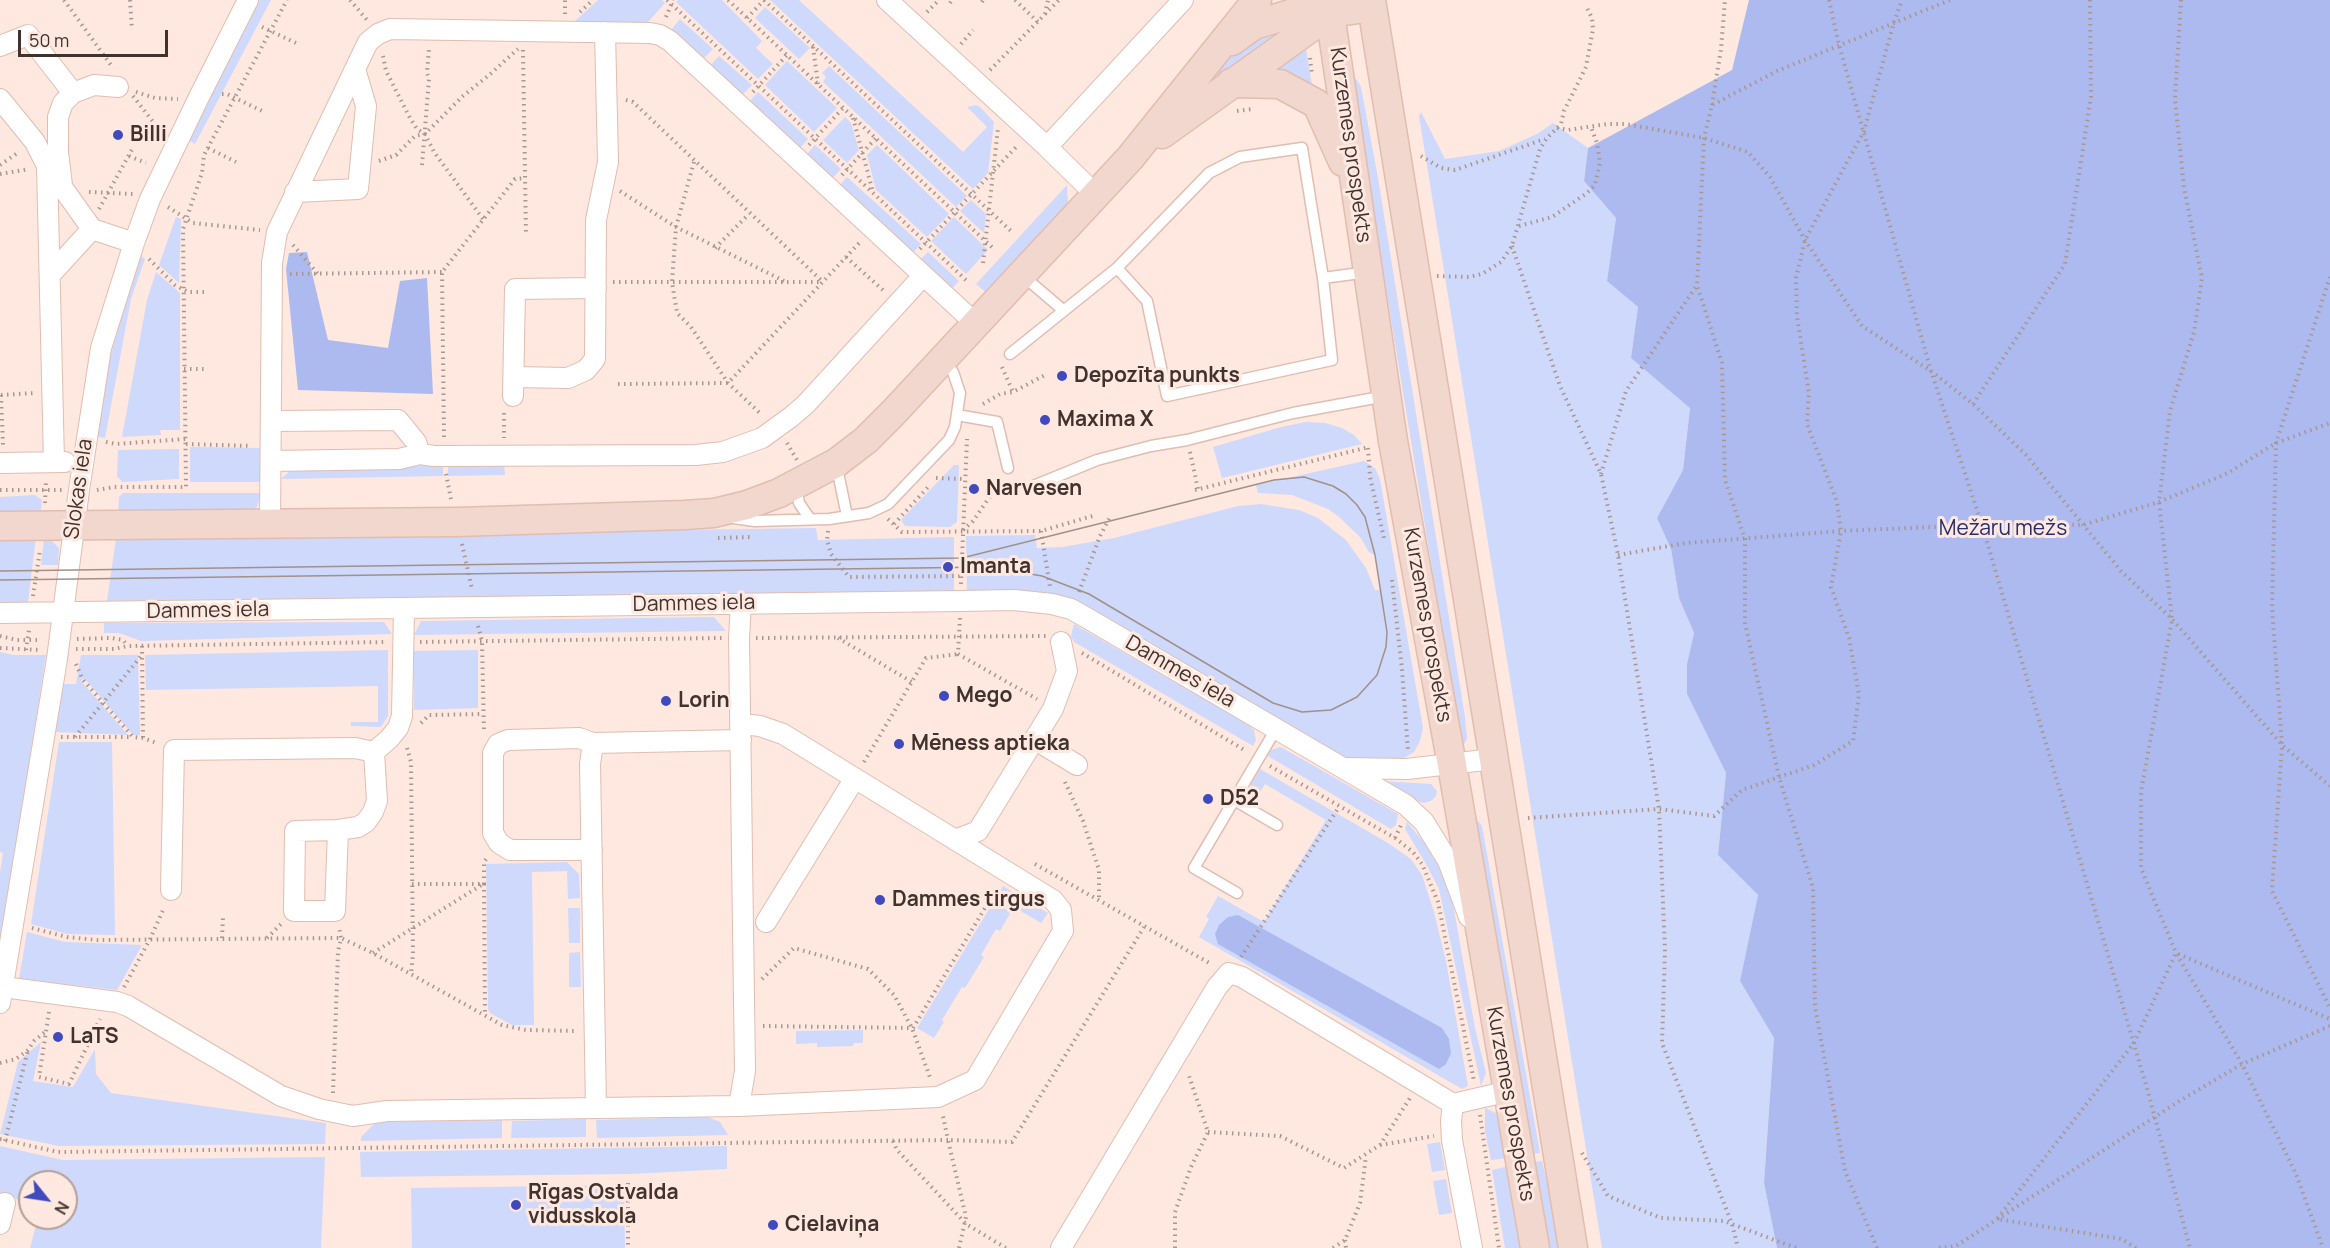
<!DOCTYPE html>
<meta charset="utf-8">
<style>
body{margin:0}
#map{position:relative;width:2330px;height:1248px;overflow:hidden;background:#fee8e0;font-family:Manrope,sans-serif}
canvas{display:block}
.north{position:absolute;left:18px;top:1170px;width:60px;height:60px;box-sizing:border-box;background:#fee8e0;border:2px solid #b29f98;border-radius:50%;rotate:120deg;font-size:16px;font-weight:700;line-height:24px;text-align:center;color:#40322d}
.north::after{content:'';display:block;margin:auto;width:21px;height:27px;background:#3f4abe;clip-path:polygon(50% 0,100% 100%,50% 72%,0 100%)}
.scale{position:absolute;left:18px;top:30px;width:150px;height:27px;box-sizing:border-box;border:3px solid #40322d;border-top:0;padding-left:8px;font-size:18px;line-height:21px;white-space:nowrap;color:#40322d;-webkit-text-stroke:4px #fee8e0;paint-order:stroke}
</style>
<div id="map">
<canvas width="2330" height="1248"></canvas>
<div class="north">N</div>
<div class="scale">50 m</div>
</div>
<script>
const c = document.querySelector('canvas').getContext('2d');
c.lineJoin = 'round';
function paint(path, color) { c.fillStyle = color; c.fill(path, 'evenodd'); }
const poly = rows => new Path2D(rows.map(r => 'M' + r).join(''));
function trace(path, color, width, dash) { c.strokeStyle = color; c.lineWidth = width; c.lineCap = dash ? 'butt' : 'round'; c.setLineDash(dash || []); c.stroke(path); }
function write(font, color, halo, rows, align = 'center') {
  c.font = font + ' Manrope,sans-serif'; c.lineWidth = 6; c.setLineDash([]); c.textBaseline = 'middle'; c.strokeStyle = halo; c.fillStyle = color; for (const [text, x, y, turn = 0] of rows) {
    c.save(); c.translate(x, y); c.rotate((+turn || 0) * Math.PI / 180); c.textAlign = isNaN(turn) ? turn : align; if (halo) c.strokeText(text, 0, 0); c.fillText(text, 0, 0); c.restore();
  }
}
paint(poly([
 [260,0,271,0,195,144,188,140],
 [598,0,662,0,665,3,647,23,578,25,573,23],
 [678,0,722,0,762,41,756,48,773,64,758,79,676,2],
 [770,0,799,0,963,152,987,127,967,107,976,105,980,107,994,122,988,173,973,189],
 [765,7,810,48,799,59,755,18],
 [680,19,713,49,703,59,671,30],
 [1297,23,1214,85,1206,84,1207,80,1244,40],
 [1305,43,1313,91,1269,69],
 [719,56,752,85,742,95,710,66],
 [787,61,837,108,814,132,765,85],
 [829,66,967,196,956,207,823,82,826,77,822,73],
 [1351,76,1357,80,1361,87,1378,178,1465,717,1467,739,1464,744,1461,745],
 [758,92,808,139,799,149,749,102],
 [1421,112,1445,159,1499,151,1537,134,1553,123,1588,148,1584,181,1616,218,1607,281,1638,307,1631,358,1690,407,1683,470,1657,518,1671,549,1679,598,1694,633,1687,664,1687,694,1726,773,1718,855,1758,895,1740,981,1774,1038,1764,1183,1777,1248,1602,1248,1419,116],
 [845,117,851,123,859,150,847,163,823,140],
 [815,145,841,169,832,179,806,155],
 [877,145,949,214,927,237,876,190,867,155],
 [847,177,921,244,913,253,839,186],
 [1067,185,1068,206,988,294,976,284],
 [971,200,986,214,984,233,960,211],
 [176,217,181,219,179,283,159,265],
 [954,217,988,250,966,274,931,241],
 [928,252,959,281,951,290,920,260],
 [141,256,145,259,131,299,105,438,95,436,106,373,122,312],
 [156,272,180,293,180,430,160,430,161,435,122,437,147,300],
 [1306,422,1325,423,1342,428,1354,435,1362,444,1222,478,1213,447,1281,427],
 [190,447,262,448,262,482,190,482],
 [179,449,179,479,122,482,117,476,118,450],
 [1364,461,1375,468,1380,479,1423,728,1420,741,1414,752,1401,760,1348,760,1242,700,1085,605,1060,595,1021,592,967,593,966,536,1035,535,1037,548,1062,547,1114,538,1238,506,1261,504,1299,510,1318,518,1346,540,1366,568,1375,590,1380,590,1375,555,1369,552,1360,537,1339,517,1328,509,1292,495,1258,493,1256,485],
 [504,464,505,475,448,476,448,466],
 [443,465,443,476,281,479,293,468],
 [954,465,959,465,957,522,950,527,905,526,901,520],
 [123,493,261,493,257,507,245,515,118,517,119,497],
 [35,495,42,500,40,518,0,518,0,497],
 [816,528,818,540,954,537,954,591,107,601,116,538],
 [36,537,28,602,0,603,0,538],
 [44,538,50,539,59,548,58,565,41,565],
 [714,617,726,631,414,635,421,621],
 [384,622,392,634,141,641,119,633,104,633,104,623],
 [1074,624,1246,723,1254,730,1256,740,1253,746,1074,642,1071,636],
 [388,650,388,716,381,727,351,726,351,722,378,722,378,686,146,690,145,655],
 [478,650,478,708,414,710,414,651],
 [0,652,13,655,46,655,0,946,0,873,3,853,0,852],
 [81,655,138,655,140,735,133,735,84,678,81,681,128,735,54,732,62,684,76,684],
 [59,742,112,742,115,935,67,934,31,924],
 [1281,747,1398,814,1396,825,1391,829,1268,756,1271,750],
 [1260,769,1388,843,1411,859,1422,875,1434,912,1446,961,1468,1086,1462,1089,1199,937,1209,919,1206,917,1218,896,1264,922,1326,820,1265,784,1257,797,1251,789,1251,784],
 [1380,781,1431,784,1437,791,1436,796,1431,801,1424,803,1414,800],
 [1472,818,1478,821,1482,826,1540,1153,1531,1154],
 [1407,822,1432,852,1451,893,1475,1028,1486,1073,1481,1086,1439,889,1426,864,1405,829],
 [567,862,579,874,580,898,568,899,567,871,532,872,534,1025,512,1025,490,1013,488,1009,486,864],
 [1003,886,1048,913,1041,923,1014,907,1000,931,996,929,981,955,984,957,965,988,962,987,942,1020,944,1022,934,1038,917,1028],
 [568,908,580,908,580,943,569,943],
 [27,932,65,942,142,945,117,990,19,979],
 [580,952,581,987,569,987,569,953],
 [863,1030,863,1043,854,1043,853,1046,817,1047,817,1043,796,1044,796,1031],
 [41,1042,33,1081,73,1087,95,1049,96,1074,111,1093,326,1123,325,1144,59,1146,0,1134,18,1062],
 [1485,1108,1496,1113,1508,1158,1491,1160,1485,1131],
 [708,1117,720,1122,728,1135,597,1138,596,1120],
 [586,1119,586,1137,511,1138,512,1121],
 [502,1120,502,1138,361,1141,361,1137,376,1122],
 [1440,1142,1445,1170,1432,1172,1427,1144],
 [0,1146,63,1160,325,1157,321,1248,30,1248,38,1218,66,1218,66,1182,30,1182,30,1211,15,1198,0,1194],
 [727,1146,727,1169,631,1174,361,1177,360,1152],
 [1542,1161,1553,1209,1560,1248,1547,1248,1533,1162],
 [1509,1166,1519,1233,1520,1248,1505,1248,1492,1170],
 [1446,1179,1452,1213,1439,1215,1433,1181],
 [624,1185,625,1248,412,1248,411,1188]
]), '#cfd9fc');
paint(poly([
 [1749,0,2330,0,2330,1248,1777,1248,1764,1183,1774,1038,1740,981,1758,895,1718,855,1726,773,1687,694,1687,664,1694,633,1679,598,1671,549,1657,518,1683,470,1690,408,1631,358,1638,307,1607,281,1616,218,1584,181,1588,148,1732,70],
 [307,252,328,340,388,348,400,281,427,278,433,394,298,390,286,269,289,253],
 [1238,915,1442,1028,1449,1039,1451,1053,1446,1064,1439,1069,1218,944,1215,934,1219,925,1228,917]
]), '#acbaef');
const lane = poly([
 [1022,275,1063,310],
 [1323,278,1302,148,1240,157,1209,173,1117,268,1147,301,1167,396,1332,360,1323,278,1368,272],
 [1010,354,1117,268],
 [957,415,997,422,1008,468],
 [836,463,847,516],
 [796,485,799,503,810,519],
 [1031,487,1097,460,1151,446,1187,440,1293,413,1386,396],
 [733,518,755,521,829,519,869,513,888,504,949,440,955,427,960,393,953,372,942,361],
 [1234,800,1277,825],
 [1237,893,1194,868,1276,729]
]);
const street = poly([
 [887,0,1047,147,1096,195],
 [0,46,28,35,73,93],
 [0,99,35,142,47,166,92,229,134,243],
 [1047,147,1183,0],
 [47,166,54,462],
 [62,185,58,152,58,117,63,103,73,93,94,85,118,87],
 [295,192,358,189,366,106,355,69],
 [50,275,92,229],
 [514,377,568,378,586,370,595,359,596,220,608,162,605,32],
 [513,396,515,289,596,288],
 [271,421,398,420,416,442,420,454],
 [271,461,399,459,420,454,434,456,696,455,723,452,762,438,791,417,806,404,923,276],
 [0,463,65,462],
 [270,524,272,263,277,232,368,42,378,34,390,29,650,33,660,35,670,41,976,324],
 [0,613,961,601,1014,600,1052,604,1071,609,1087,618,1406,805,1424,822,1448,861,1469,917],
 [1034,739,1077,765],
 [593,743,590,764,596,1108],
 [374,752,389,739,398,728,402,716,404,609],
 [1347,768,1407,769,1493,759],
 [338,830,295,831,294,911,335,911,338,830,358,827,366,822,373,812,377,801,374,752],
 [955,840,978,831,1053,709,1067,671,1061,642],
 [592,850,510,850,499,843,493,833,493,753,498,744,508,740,579,738,593,743,741,740],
 [171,890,174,750,355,748,374,752],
 [766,922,855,778],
 [3,987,117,1002,128,1006,281,1096,319,1109,353,1116,387,1111,739,1106,938,1097,975,1080,1063,931,1061,910,1053,900,783,734,760,726,742,724],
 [0,1003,57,659,79,490,101,348,134,243,150,199,199,97,248,0],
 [1453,1104,1451,1121,1452,1140,1472,1248],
 [739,1106,745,1071,739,638,741,603],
 [0,1224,5,1203],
 [1061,1248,1217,987,1229,973,1242,977,1453,1104,1509,1091]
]);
const secondary = poly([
 [1328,0,1393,441,1452,765,1535,1248],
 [1371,0,1573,1248],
 [1232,41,1254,25,1300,11,1331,13,1372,7],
 [1231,83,1280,84,1317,104,1343,162],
 [1162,134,1331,13],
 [0,526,457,522,685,515,714,513,747,505,779,493,836,463,866,440,893,413,1130,158,1257,0]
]);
trace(lane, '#e1bdb0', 13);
trace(street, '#e1bdb0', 22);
trace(secondary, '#e1bdb0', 31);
trace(poly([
 [64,0,113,68],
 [130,0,132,30],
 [350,0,367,20],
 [667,0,967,281],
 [728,0,995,250],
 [764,0,1012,232],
 [1015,0,1038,22],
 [1829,0,1839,45,1931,371,1982,525,2148,1092,2190,1248],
 [2181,0,2175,98,2184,188,2202,278,2194,332,2170,411,2159,502,2172,619,2141,792,2141,868,2176,953,2242,1064,2330,1026],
 [982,2,983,0],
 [950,3,952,0],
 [580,12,593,0],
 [927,12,939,0],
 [565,14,565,0],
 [1045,14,1048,0],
 [666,17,673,0],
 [747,18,764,0],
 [262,27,296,43],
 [961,44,973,30],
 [813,47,818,84],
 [523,50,526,236],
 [383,56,386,71,410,118,417,129,425,134,434,152,483,219],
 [1310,58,1312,74],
 [990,70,1059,0],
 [136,92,155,98,178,99],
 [753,92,787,55],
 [222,94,227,94,262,111],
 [133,96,161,132],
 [626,100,633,102,823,282],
 [1712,105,1721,49,1725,0],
 [1237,111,1253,109],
 [853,118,873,192],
 [1557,128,1568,130,1607,124,1625,124,1704,138,1748,152,1770,177,1805,240,1862,326,1931,371,1973,404,2026,455,2121,571,2172,619,2282,745,2330,786],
 [809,145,843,108],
 [208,148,236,162],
 [129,156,146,163],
 [1421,156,1441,168,1455,170,1545,139],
 [379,161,396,155,415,136,425,134,463,96,488,76,518,49],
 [694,162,676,227,672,282,677,313,691,327,728,383,762,415],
 [0,165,19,152],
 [422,165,429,79,427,73,429,49],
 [0,174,29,169],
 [842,175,876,138],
 [620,191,676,227,784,281],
 [89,192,133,194],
 [168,207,193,223,260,230],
 [99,209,134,146],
 [1519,226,1552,217,1587,193,1595,185,1600,163,1597,143,1591,127],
 [293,245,318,274],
 [1512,246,1560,386,1601,474,1618,555,1659,809,1665,950,1662,1043,1732,1224,1738,1248],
 [715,248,749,214],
 [920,249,1017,146],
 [846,257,884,291],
 [149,259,175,285,188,292,204,292],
 [983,263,998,128],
 [290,274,442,272],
 [1437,276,1469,277,1482,274,1501,262,1512,246,1540,149,1547,138,1561,124,1564,111,1586,67,1593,29,1592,18,1587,8],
 [2330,277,2276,443,2272,608,2282,745,2272,891,2330,1008],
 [613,282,822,282],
 [1002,367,1013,392],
 [184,369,204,369],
 [618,384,728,383,861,241],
 [1,395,3,445],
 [1,395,35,393],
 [983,404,1000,394,1013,392,1045,375],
 [1973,404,2065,264,2091,97,2090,0],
 [504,413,504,438],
 [444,437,442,272,515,179,525,178],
 [106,442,116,444,186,439],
 [787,443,797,460],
 [186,444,252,446],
 [1368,448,1370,477,1384,538],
 [1190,452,1198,489],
 [446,474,451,499],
 [1601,474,1626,391,1697,285],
 [936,478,964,479],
 [0,490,62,490],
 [97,490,114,487,186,487,183,229,202,173,204,155,287,0],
 [1195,490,1369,447],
 [45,503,46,481],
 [888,519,902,532,1041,531,1096,515],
 [894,524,930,485],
 [963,530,973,521,1002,479],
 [828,531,827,540,831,554,849,577,962,576],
 [1041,531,1050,587],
 [718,538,752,537],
 [462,544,472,589],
 [1618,555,1686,543,1841,531,2023,523,2083,525,2159,502,2228,473,2276,443,2330,423],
 [1392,580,1402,669,1408,752],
 [961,584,967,439],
 [1079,592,1100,536,1111,515],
 [33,596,40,550],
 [960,618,958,654,1037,699],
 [478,626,482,641,484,733],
 [0,636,17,640,40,640],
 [756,638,1046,636],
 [838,638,912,682],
 [77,639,111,638,123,640,127,645],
 [420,642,722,638],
 [142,646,143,738],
 [0,648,41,650],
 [76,649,114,649,128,646,386,642],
 [26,650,29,630],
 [1082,653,1246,751],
 [76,664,83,680,133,737,143,738,157,743],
 [421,723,429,715,483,714],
 [61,737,132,737],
 [75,737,142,655],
 [407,748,411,762,413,954,411,974],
 [864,762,926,658,958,654],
 [1270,766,1395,838,1413,852,1422,864,1438,902,1474,1081],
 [1065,782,1083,821,1099,870,1099,900],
 [1528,818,1659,809,1714,816,1742,790,1814,765,1853,741,1859,694,1849,638,1831,587,1841,531,1837,502,1807,424,1809,393,1797,317,1796,278,1805,240,1864,131,1894,22,1902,0],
 [1395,838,1401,825],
 [1035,864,1211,964],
 [412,884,484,884,484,862,487,858],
 [484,884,485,1015],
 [32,928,67,937,97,940,341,938,373,953,502,1025,526,1030,576,1031],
 [222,938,223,917],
 [267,938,281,924],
 [373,953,483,884],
 [1241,957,1339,807],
 [762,979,794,948,868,969,894,995,912,1028,931,1080],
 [124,987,150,939,164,908],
 [49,1012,39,1077,69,1084,100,1019],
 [763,1026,911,1028],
 [913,1028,997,888],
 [0,1063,16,1059,28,1050,34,1041,45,1032],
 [333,1093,338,952,341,938,339,927],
 [1480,1115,1499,1248],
 [1208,1132,1280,1136,1344,1168,1380,1145,1410,1098],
 [0,1139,58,1152,948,1140,943,1116],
 [5,1141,28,1050],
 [893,1141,897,1150,966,1224,1006,1248],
 [1380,1145,1434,1136],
 [1582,1153,1608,1196,1661,1218,1724,1221,1796,1248],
 [628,1183,628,1248],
 [1345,1240,1346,1248],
 [959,1248,966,1217,948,1140,1012,1142,1144,927],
 [1175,1248,1175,1212,1191,1167,1208,1132,1188,1073],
 [1333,1248,1345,1240,1360,1203,1366,1156],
 [1877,1248,1845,1171,1815,1007,1813,888,1779,777,1745,623,1745,539,1725,480,1722,363,1697,285,1704,138,1712,105,1777,71,1950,0],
 [1939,1248,1956,1246,2181,1100,2242,1064,2296,1174,2323,1248],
 [2136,1248,2122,1239,1997,1219,2134,1043,2176,953,2330,1019]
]), '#a99690', 4, [1.5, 4.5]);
trace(lane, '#fff', 10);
trace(street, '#fff', 20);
trace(secondary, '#f1d7cd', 28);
trace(poly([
 [0,571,962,558,1274,480,1304,477,1333,486,1346,494,1357,505,1365,517,1375,555,1387,632,1386,647,1377,675,1357,697,1331,710,1302,712,1273,703,1089,594,1042,576,991,567,0,580]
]), '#a29089', 1.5);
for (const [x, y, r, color] of [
 [118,135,6,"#3f4abe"],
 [1062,376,6,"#3f4abe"],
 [1045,420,6,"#3f4abe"],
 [974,489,6,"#3f4abe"],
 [948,567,6,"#3f4abe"],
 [944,696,6,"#3f4abe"],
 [666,701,6,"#3f4abe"],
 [899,744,6,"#3f4abe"],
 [1208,799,6,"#3f4abe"],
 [880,900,6,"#3f4abe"],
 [58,1037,6,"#3f4abe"],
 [516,1205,6,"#3f4abe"],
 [773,1225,6,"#3f4abe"]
]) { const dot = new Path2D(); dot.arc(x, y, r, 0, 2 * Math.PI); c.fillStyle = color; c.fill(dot); trace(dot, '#fee8e0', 2); }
write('bold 21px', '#40322d', '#fee8e0', [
 ["Billi",130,135],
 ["Depozīta punkts",1074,376],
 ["Maxima X",1057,420],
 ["Narvesen",986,489],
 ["Imanta",960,567],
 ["Mego",956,696],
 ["Lorin",678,701],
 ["Mēness aptieka",911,744],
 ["D52",1220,799],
 ["Dammes tirgus",892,900],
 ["LaTS",70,1037],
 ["Rīgas Ostvalda",528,1193],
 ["vidusskola",528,1217],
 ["Cielaviņa",785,1225]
], 'left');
write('21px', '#40322d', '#fee8e0', [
 ["Kurzemes prospekts",1350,145,82],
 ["Slokas iela",79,489,-82],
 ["Dammes iela",694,604,-1],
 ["Dammes iela",208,611,-1],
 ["Kurzemes prospekts",1427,625,80],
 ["Dammes iela",1180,672,30],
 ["Kurzemes prospekts",1510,1104,80]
]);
write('21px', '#262e6c', '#fee8e0', [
 ["Mežāru mežs",2003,529]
]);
</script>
